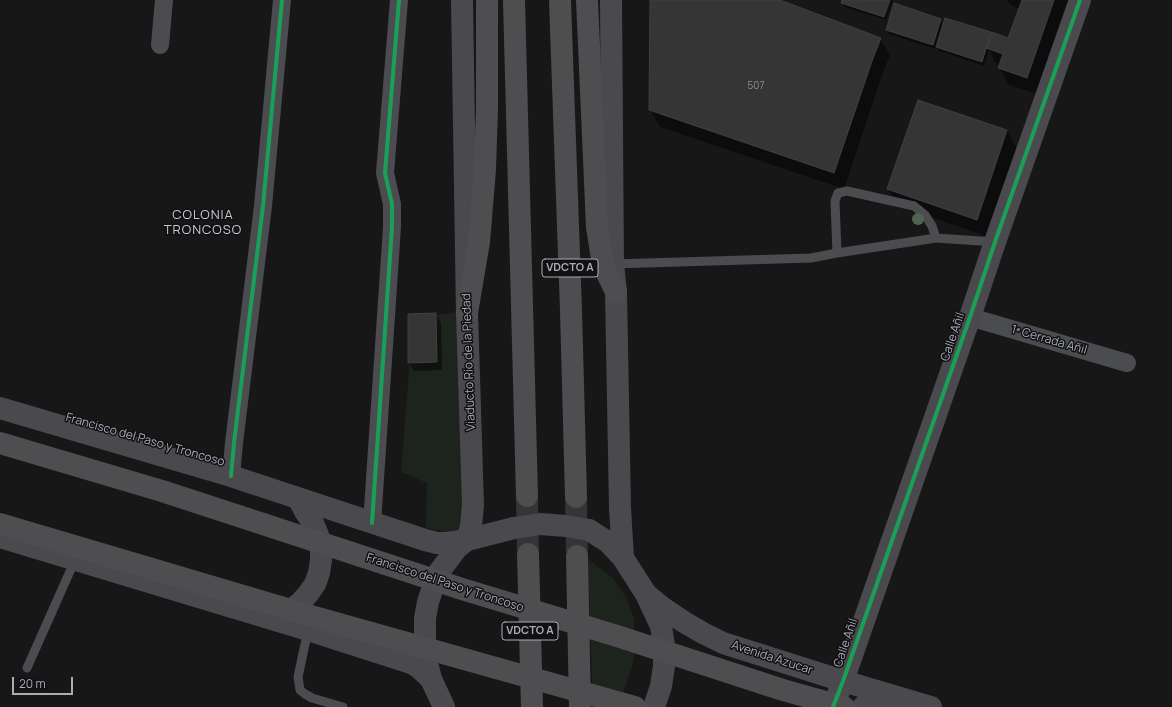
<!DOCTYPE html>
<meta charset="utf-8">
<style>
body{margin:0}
#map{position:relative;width:1172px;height:707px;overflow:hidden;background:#171717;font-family:Manrope,sans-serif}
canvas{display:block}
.scale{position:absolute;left:12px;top:677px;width:61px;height:18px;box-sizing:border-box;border:2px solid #a8adb8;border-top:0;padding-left:5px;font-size:12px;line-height:14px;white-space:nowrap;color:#a8adb8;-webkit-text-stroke:3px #111113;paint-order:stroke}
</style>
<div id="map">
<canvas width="1172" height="707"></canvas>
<div class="scale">20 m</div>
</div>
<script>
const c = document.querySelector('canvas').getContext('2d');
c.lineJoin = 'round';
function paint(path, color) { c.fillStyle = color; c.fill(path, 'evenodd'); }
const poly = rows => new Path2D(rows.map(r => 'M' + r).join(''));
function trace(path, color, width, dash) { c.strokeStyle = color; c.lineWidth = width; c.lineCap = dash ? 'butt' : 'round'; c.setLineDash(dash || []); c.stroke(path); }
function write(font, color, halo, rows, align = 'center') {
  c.font = font + ' Manrope,sans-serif'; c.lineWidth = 3; c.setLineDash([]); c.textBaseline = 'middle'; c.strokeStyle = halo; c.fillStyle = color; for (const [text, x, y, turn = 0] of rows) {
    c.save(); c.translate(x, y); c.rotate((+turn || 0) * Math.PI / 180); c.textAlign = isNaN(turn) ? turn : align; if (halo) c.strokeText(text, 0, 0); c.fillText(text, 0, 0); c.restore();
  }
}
paint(poly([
 [457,312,466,526,456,530,446,532,426,528,427,483,401,472,411,345,426,317],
 [588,559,614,579,627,599,634,619,635,650,632,666,621,699,614,707,593,707]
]), '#1d241e');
paint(poly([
 [651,0,777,0,880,38,890,55,881,78,844,189,660,127,650,110],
 [843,0,893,0,886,20,844,7,842,3],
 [1007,0,1070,0,1037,94,1009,85,999,68,1000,66,997,65,989,50,984,66,939,51,936,45,935,49,889,34,887,30,940,20,944,25,990,33,992,35,1009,39,1020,9,1010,5],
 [918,101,1007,131,1017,148,986,236,898,206,888,189],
 [436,314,441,323,442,370,414,371,409,363]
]), '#0007');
const building = poly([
 [650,0,780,0,881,38,872,61,834,173,649,110,650,0],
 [842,0,890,0,884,17,841,3,842,0],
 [1022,0,1054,0,1027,78,998,68,1003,54,986,48,992,32,1008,38,1022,0],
 [894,3,941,19,933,45,886,30,894,3],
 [945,18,991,32,982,62,936,47,945,18],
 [918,100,1007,130,977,220,887,189,918,100],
 [436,313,437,362,408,363,408,314,436,313]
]);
paint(building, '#353536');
trace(building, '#3f4043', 1);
trace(poly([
 [527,496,528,554],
 [576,497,577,556]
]), '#343537', 22, [22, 11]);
trace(poly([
 [936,238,932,226,925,215,914,206,847,191,838,193,835,201,837,253,936,238,995,242],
 [613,264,811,258,837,253],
 [308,630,298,677,300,690,305,694,312,698,343,707],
 [27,668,75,560]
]), '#4b4c50', 9);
trace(poly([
 [160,45,164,0],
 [970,317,1127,363],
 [231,476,234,443,263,206,282,0],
 [372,523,392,227,392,204,385,173,399,0]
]), '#4b4c50', 18);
trace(poly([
 [611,0,613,264,616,292,620,508,623,558],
 [0,408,231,476,425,540,437,543,447,543,467,540,514,528],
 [589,530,608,542,623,558,646,594,661,626,664,646,664,666,661,686,654,707],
 [0,537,308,630,411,663,418,667,431,679],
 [646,594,663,608,684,622,703,633,723,643,843,681,931,707],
 [275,617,291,610,300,603,308,594,315,584,319,573,321,560,321,548,318,535,313,523,306,513,298,498],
 [444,707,431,679,426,659,425,639,425,618,428,602,433,587,439,572,457,548,467,540,471,526,473,505,467,313,462,0],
 [833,707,843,681,970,317,995,242,1080,0],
 [863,707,872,701,882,696,893,696]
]), '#4a4a4e', 22);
trace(poly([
 [514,0,527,496],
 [560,0,571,310,576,497],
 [587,0,597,227,603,265,616,292],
 [467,313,479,242,485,169,487,108,487,0],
 [528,554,532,707],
 [577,556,580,707]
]), '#4e4e51', 22);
trace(poly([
 [514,528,540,524,566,526,589,530]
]), '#4a4a4e', 22);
trace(poly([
 [0,443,162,491,462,589,617,636,783,690,844,707],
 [0,524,311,616,635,707]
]), '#4e4e51', 22);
trace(poly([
 [231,476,234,443,263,206,282,0],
 [372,523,392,227,392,204,385,173,399,0],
 [833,707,843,681,970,317,995,242,1080,0]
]), '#1a9f57', 4);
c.fillStyle = '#506451';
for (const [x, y] of [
 [918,219]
]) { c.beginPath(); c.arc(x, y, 6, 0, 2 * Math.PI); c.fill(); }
write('10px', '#8b8f98', null, [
 ["507",756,86]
]);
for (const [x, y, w] of [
 [570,268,56],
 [530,631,56]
]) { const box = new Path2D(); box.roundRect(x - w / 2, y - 9, w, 18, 3); c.fillStyle = '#111113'; c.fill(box); trace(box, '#a8adb8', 1); }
write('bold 11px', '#a8adb8', null, [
 ["VDCTO A",570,268],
 ["VDCTO A",530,631]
]);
write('12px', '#a8adb8', '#111113', [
 ["Calle Añil",953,337,-71],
 ["1ª Cerrada Añil",1049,340,16],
 ["Viaducto Río de la Piedad",469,362,-92],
 ["Francisco del Paso y Troncoso",145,440,16],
 ["Francisco del Paso y Troncoso",445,583,18],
 ["Calle Añil",846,643,-71],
 ["Avenida Azucar",772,658,18]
]);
c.letterSpacing = '1px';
write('13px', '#c9ccd4', '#111113', [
 ["COLONIA",203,215],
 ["TRONCOSO",203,230]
]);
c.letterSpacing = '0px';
</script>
